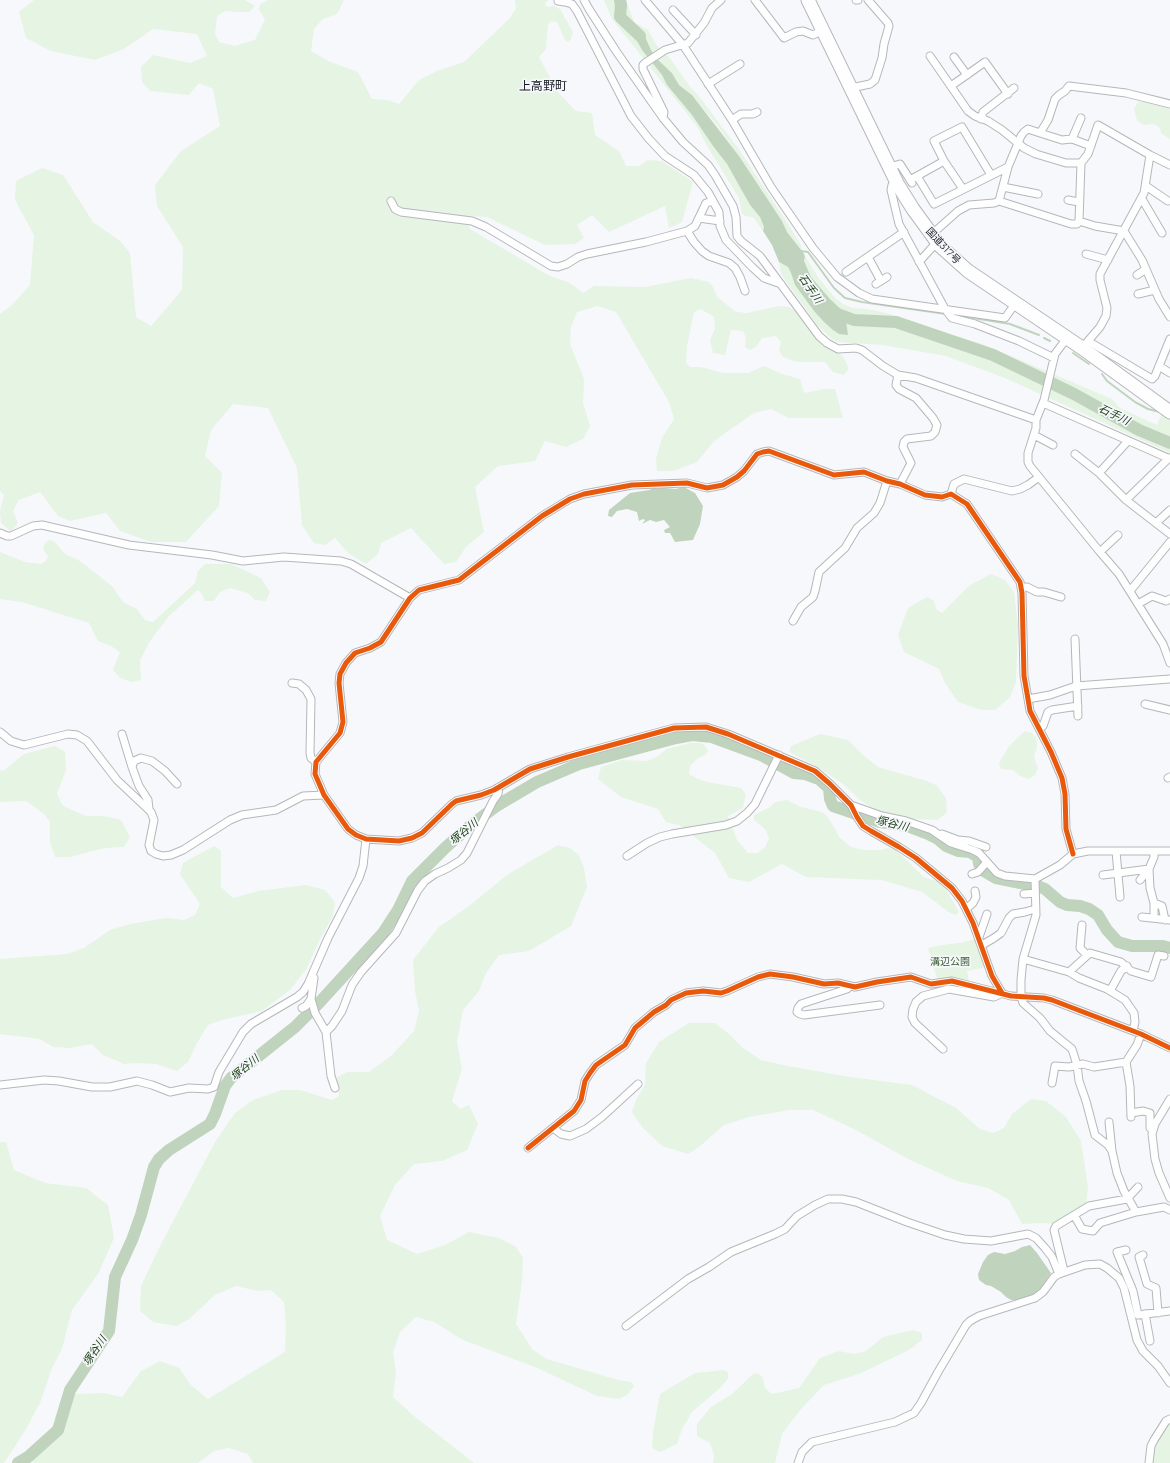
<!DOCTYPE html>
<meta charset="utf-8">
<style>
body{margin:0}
canvas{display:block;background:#f7f8fb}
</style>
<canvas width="1170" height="1463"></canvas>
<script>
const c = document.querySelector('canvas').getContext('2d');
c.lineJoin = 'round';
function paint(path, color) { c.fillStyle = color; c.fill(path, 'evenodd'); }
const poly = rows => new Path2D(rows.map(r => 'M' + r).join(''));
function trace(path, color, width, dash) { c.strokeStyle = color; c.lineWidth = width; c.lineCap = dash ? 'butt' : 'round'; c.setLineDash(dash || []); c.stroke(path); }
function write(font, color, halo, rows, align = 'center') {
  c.font = font + ' Montserrat,"Noto Sans JP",sans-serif'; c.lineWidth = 3.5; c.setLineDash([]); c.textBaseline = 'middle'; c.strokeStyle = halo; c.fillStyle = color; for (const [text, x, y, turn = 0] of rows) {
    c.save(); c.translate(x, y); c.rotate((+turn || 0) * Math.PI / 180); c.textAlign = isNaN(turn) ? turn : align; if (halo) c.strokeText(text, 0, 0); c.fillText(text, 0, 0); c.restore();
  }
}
paint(poly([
 [34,0,245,0,255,6,249,12,238,12,225,11,217,16,215,34,219,42,235,46,255,40,265,19,259,10,260,4,268,0,344,0,337,14,323,19,314,29,311,51,328,61,358,72,372,99,388,100,399,104,419,80,437,71,464,62,510,18,516,8,515,0,549,0,545,3,547,7,554,6,560,9,573,32,571,39,568,42,565,40,557,22,551,21,548,25,546,49,539,57,558,92,576,111,592,113,595,135,619,151,626,166,639,166,648,160,662,161,693,182,682,222,669,228,665,206,609,232,592,215,577,225,584,238,575,244,545,245,487,217,466,216,470,229,548,275,570,283,583,293,594,286,645,287,691,278,709,282,713,287,717,297,736,312,747,313,779,306,789,307,799,313,812,334,827,348,842,355,849,368,844,375,833,372,825,362,797,362,783,357,779,350,781,342,776,336,762,338,756,347,750,350,745,347,746,338,743,331,731,330,725,355,713,353,710,340,715,329,714,317,701,309,694,312,687,346,686,362,690,367,701,367,723,373,748,373,764,366,782,374,800,379,804,393,824,389,835,389,843,418,789,418,771,409,754,413,714,441,697,462,673,471,657,471,656,458,662,438,674,419,669,402,616,312,597,306,577,312,571,327,570,344,584,379,583,403,590,426,583,439,566,447,545,441,535,461,498,466,475,487,484,532,466,547,456,562,444,564,411,528,381,543,378,554,366,564,348,553,335,538,325,545,314,543,302,525,297,468,268,408,233,404,211,430,205,456,222,473,219,506,186,542,151,542,120,531,106,513,70,521,58,516,40,492,19,500,13,511,18,523,11,532,1,523,0,511,4,495,0,491,0,314,12,305,30,285,34,235,15,200,16,181,42,168,63,175,93,222,120,241,130,253,136,317,151,326,182,290,183,247,157,206,155,185,181,151,220,126,213,89,199,83,189,95,150,91,142,82,141,67,153,55,190,63,207,56,197,34,153,29,124,49,95,60,51,51,26,38,19,12],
 [604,0,626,0,634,22,648,30,657,46,669,57,691,88,699,96,719,123,738,148,788,224,801,245,802,251,787,232,782,221,739,156,717,125,692,95,679,85,672,73,657,59,628,25,642,50,662,75,667,85,692,115,713,146,727,164,750,205,760,217,764,227,763,231,753,217,745,216,742,214,739,198,710,151,696,125,612,19],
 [1138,102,1149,102,1170,109,1170,139,1161,133,1160,128,1154,124,1143,125,1137,120,1134,109],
 [805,256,820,280,836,299,843,304,853,308,868,309,886,313,942,332,980,343,1112,399,1120,408,1157,425,1162,413,1170,418,1170,453,1005,378,946,356,883,345,837,342,832,339,817,325,781,274,779,262,788,267,791,273,795,285,814,311,833,330,839,334,845,313,830,299,811,277,804,261],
 [49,540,54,541,65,554,80,561,98,575,112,586,123,602,137,609,145,620,153,622,195,583,198,571,205,564,231,564,261,578,270,592,266,601,255,600,248,593,230,588,220,592,214,601,205,601,202,594,198,590,169,616,150,641,140,660,141,680,131,682,120,678,113,670,120,652,111,646,98,641,89,623,22,602,0,599,0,552,25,562,41,564,46,561,48,556,43,549,45,543],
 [991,574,1005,580,1014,592,1018,625,1016,682,1010,697,995,710,981,710,958,702,945,683,939,669,904,652,898,635,908,608,927,597,934,601,936,609,942,613,970,585],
 [1025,731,1032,733,1036,737,1037,747,1034,757,1038,768,1035,775,1029,779,1020,776,1013,770,1001,769,999,763,1009,746],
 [820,734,848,740,863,755,878,767,927,781,936,785,946,798,947,812,938,820,913,819,878,812,860,800,843,784,816,766,789,752,791,746],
 [690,743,701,743,705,746,708,751,704,756,698,758,690,766,689,774,696,778,707,782,741,788,746,795,743,808,728,816,737,840,748,853,758,853,765,847,769,839,766,830,754,820,754,815,770,807,775,802,787,800,801,807,822,812,828,817,840,838,851,847,864,850,881,850,888,848,896,850,924,877,937,881,946,889,959,912,956,915,950,913,922,892,882,880,806,877,782,864,749,882,729,878,715,853,679,825,666,822,658,809,621,797,598,779,601,767,622,760,647,761,655,758,667,749],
 [55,746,65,752,66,770,57,794,63,806,86,816,104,816,121,820,130,837,124,847,105,848,70,857,55,857,50,842,50,822,44,814,26,801,0,802,0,770,3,771,24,754],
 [558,845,570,848,579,855,584,868,587,887,571,926,529,951,499,955,486,973,479,991,463,1010,457,1042,462,1069,452,1101,460,1109,469,1105,478,1124,467,1150,442,1161,414,1164,395,1185,380,1216,387,1240,417,1254,445,1245,469,1232,499,1238,516,1247,523,1258,522,1281,516,1324,533,1350,547,1359,618,1380,631,1382,634,1386,627,1395,619,1399,597,1396,535,1367,463,1340,434,1322,416,1317,400,1332,393,1352,396,1373,393,1397,414,1416,474,1463,253,1463,248,1454,229,1448,214,1451,198,1463,33,1463,32,1459,60,1431,68,1401,74,1394,104,1393,122,1397,141,1371,160,1361,179,1368,191,1385,208,1399,285,1352,286,1326,284,1302,271,1290,258,1291,236,1286,215,1295,189,1319,177,1326,153,1322,140,1311,141,1286,160,1246,215,1142,235,1113,253,1100,282,1090,300,1090,332,1100,339,1096,337,1077,347,1072,369,1072,392,1055,414,1031,419,1011,415,991,413,960,439,927,469,906,507,875],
 [214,846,221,851,221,887,233,898,258,891,306,885,325,890,335,902,333,916,319,941,307,968,290,990,262,1011,222,1020,208,1025,197,1043,188,1062,177,1071,156,1064,137,1063,124,1064,103,1055,92,1044,69,1048,53,1047,40,1039,0,1034,0,959,67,954,84,948,110,930,130,924,166,918,184,920,195,915,200,904,180,874,183,863],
 [975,939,982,951,986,967,967,971,969,983,938,982,928,948,942,945,960,943],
 [689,1023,715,1023,729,1034,743,1048,761,1060,788,1066,850,1077,912,1085,956,1108,980,1129,993,1133,1004,1128,1012,1114,1031,1099,1046,1101,1066,1117,1081,1141,1088,1187,1086,1206,1056,1224,1043,1223,1022,1224,1009,1200,988,1188,957,1181,910,1160,854,1129,813,1110,789,1110,749,1117,724,1125,699,1147,688,1154,662,1146,642,1127,632,1112,636,1100,645,1085,646,1063,659,1042],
 [0,1142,6,1142,14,1170,45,1183,86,1188,108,1205,114,1238,98,1274,72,1310,62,1349,52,1368,40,1403,25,1431,4,1463,0,1463],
 [913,1330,922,1333,922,1340,909,1350,859,1374,824,1385,801,1409,782,1434,775,1463,713,1463,714,1455,710,1443,697,1436,697,1424,711,1407,732,1394,754,1373,759,1374,763,1378,765,1388,772,1394,799,1388,820,1358,839,1351,854,1354,866,1351,883,1337],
 [724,1370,728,1372,728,1379,721,1387,692,1412,682,1429,677,1444,660,1452,652,1448,653,1432,660,1394,695,1373],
 [1170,1421,1170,1463,1147,1463,1152,1447]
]), '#e6f4e4');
paint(poly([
 [628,25,642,30,651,50,657,59,672,73,679,85,692,95,739,156,782,221,787,232,802,251,805,256,804,261,811,277,830,299,845,313,848,335,839,334,833,330,825,323,814,311,795,285,791,273,788,267,779,262,772,245,763,231,764,227,760,217,750,205,727,164,713,146,692,115,667,85,662,75,642,50],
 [656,487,675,489,684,487,695,493,703,506,700,524,693,540,675,542,670,533,665,533,664,530,670,527,664,520,656,522,650,520,642,524,645,520,643,519,639,521,637,512,627,509,617,511,612,517,608,516,609,510,630,493,649,490],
 [1030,1245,1037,1253,1051,1273,1040,1289,1032,1296,1023,1300,1011,1300,1006,1297,1001,1292,991,1286,986,1285,979,1280,978,1274,983,1262,988,1255,994,1252,1005,1254,1015,1251,1022,1247]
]), '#c0d4bd');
trace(poly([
 [800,251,808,252,834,288,845,298,862,302,946,314],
 [955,315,1010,324,1039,335],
 [1044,338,1050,341],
 [1073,353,1089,364],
 [1102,374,1107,381,1135,402,1148,409,1160,412]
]), '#c0d4bd', 2);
trace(poly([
 [620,0,621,5,620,17,640,36],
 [830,311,854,320,896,322,993,355,1074,394,1139,430,1170,443],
 [18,1463,28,1457,58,1430,70,1390,109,1331,115,1277,132,1240,141,1215,154,1167,159,1159,169,1150,210,1124,215,1114,225,1086,231,1078,295,1027,318,1004,383,933,398,910,412,881,445,848,471,825,498,805,537,782,579,764,676,738,692,735,712,737,761,755,794,773,805,774,819,779,829,788,830,799,833,806,880,822,907,826,928,834,938,839,946,846,958,851,970,852,975,855,978,857,979,864,984,871,996,878,1040,887,1045,889,1060,902,1067,905,1080,906,1089,909,1098,915,1107,930,1118,942,1132,946,1163,946,1170,948]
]), '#c0d4bd', 12);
const street = poly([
 [584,0,589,9,616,51,663,118,683,142,708,165,715,175,733,206,736,217,737,236,741,241,760,256,819,336,827,343,838,349,856,348,862,350,883,366,898,375,916,378,1036,420],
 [645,0,683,45,732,120,771,187,813,248,837,277,859,293,872,299,1005,318,1015,304],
 [755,0,784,38,796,32,803,31,813,35,823,30],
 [856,0,858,0],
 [558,1,565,2,572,4,577,11,631,116,649,139,665,156,694,175,708,192,719,212,720,226,726,240,752,267,764,278,781,284],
 [673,10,696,35],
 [930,56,968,111,975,116,988,121,1002,130,1024,148,1036,154,1066,163,1081,163],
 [954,57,967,75],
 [708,84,740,64],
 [951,86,985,62,1008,94],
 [851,88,870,84,875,80,882,58,884,44,889,26,888,23,868,0],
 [663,118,664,112,643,69,643,65,645,63,665,50,688,43,704,23,712,8,721,0],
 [981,119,983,112,1014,88],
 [732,120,741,114,753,114,757,112],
 [1040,133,1062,140,1072,139,1091,146],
 [1072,139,1081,118],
 [1150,155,1170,165],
 [890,167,900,164,912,183],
 [917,176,934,204,1008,167],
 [910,180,944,161],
 [896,182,892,185,891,190,899,224,945,309,952,318,975,324,1019,341,1054,358],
 [1146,186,1168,201],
 [1003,187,1038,194],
 [963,189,944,161,934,141,962,127,991,175],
 [1142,199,1162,233],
 [1068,200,1079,202],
 [391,201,395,209,401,212,472,221,486,227,551,266,558,267,567,264,578,257,587,254,646,242,687,231,695,226,706,203,713,201],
 [999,201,1008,167,1021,136,1024,132,1028,129,1040,133,1048,120,1055,99,1059,95,1065,91,1069,86,1126,93,1170,104],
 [699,218,720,221],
 [1079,221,1081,163,1088,154,1098,125,1150,155,1144,193,1100,274,1100,280,1107,308,1106,316,1100,327,1082,348],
 [687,231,694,242,702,251,709,256,729,263,735,268,740,277,745,291],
 [931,235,958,211,969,205,994,203,999,201,1071,224,1077,224,1079,221,1095,226,1124,231,1142,260,1159,299,1170,317],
 [1086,254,1108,260],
 [868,257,881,281],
 [919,262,937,242],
 [846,272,904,232],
 [1137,275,1146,269],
 [876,284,887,277],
 [1138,294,1155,290],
 [1067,338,1055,354,1044,400,1036,420,1036,428,1028,453,1028,462,1030,466,1100,552,1119,574,1163,644,1170,663],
 [1088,341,1152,379,1155,376,1170,339],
 [1159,366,1170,373],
 [898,375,896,385,899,389,916,398,933,418,937,425,935,432,931,436,907,439,904,442,903,447,911,463,900,484],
 [1043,403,1170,459],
 [1034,435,1053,445],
 [1075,454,1099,473,1126,500,1170,534],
 [1099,473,1128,441],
 [951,494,954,484,964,479,1012,491,1020,489,1028,485,1039,477],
 [1126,500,1169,458],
 [1156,523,1170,510],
 [0,533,7,536,11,536,33,526,42,525,129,545,212,555,243,561,284,557,341,561,351,564,410,598],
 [1100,552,1118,535],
 [1022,587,1027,587,1037,592,1044,592,1061,597],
 [1130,591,1170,542],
 [1138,604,1152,596,1166,601,1170,599],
 [793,621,801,607,813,597,815,591,819,572,845,548,857,528,874,513,880,503,887,481],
 [1075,639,1078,716],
 [292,683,299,684,306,690,311,699,310,753,311,758,316,762],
 [1028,699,1050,695,1076,686,1170,679],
 [1145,704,1170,710],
 [1039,728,1043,726,1048,712,1052,710,1078,706],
 [0,732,11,741,24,745,68,734,77,735,87,741,117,780,151,812,154,820,149,845,151,851,156,854,163,856,171,855,183,850,230,820,242,815,276,810,303,796,324,795],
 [122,734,132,767,139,786,148,800,149,809],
 [132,767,134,761,141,758,152,761,165,771,177,784],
 [1168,778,1170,777],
 [851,805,882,816,906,821,932,830,951,843,973,850,979,853,997,873,1005,876,1035,879,1060,865,1073,854,1088,851,1170,851],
 [942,834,958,840,969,841,986,847],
 [1116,851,1120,897],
 [627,856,647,843,660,837,672,834,726,825,737,821,747,813,755,804,779,755],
 [1149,869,1150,888,1154,903,1154,918],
 [972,874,978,872,987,862],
 [1103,875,1149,869,1154,857,1154,852],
 [1035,879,1036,915,1023,959,1021,980,1021,997,1023,1003,1040,1018,1050,1031,1072,1049,1077,1065,1079,1081,1086,1101,1095,1135,1108,1145,1112,1151,1117,1173,1124,1191,1136,1212,1164,1207,1170,1210],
 [1140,880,1149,869],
 [1024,894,1035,893],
 [1154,903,1162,906,1165,920],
 [966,909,973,903,976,897,975,891],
 [1142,917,1170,920],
 [1082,925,1080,948,1087,955],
 [979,937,987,914],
 [982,945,994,938,1001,933,1009,918,1013,914,1025,912,1035,909],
 [1023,959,1069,972,1079,978,1107,989,1125,1000,1134,1013,1135,1022,1133,1031],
 [1069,972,1090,953,1121,962,1131,971,1151,977,1158,955,1164,956],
 [314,978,311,999,315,1013,326,1032],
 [850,986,847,989,801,1004,798,1008,797,1012,800,1014,804,1015,880,1005],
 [1110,991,1121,971,1127,966],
 [1002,993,992,976,973,923,962,901,952,888,916,858,899,847,871,831,863,826,857,817,851,805,830,784,815,771,728,734,706,727,674,728,568,757,530,769,494,790,481,795,456,801,452,804,422,833,412,838,399,841,366,839,356,835,348,829,324,795,315,774,316,762,340,733,343,722,339,683,340,674,346,663,355,653,370,648,381,642,410,598,419,590,459,580,542,516,570,499,584,494,632,485,687,483,707,488,723,485,737,477,744,471,757,454,763,452,769,451,834,475,864,472,887,481,900,484,925,495,942,497,951,494,967,504,1020,582,1022,593,1024,676,1028,699,1030,711,1051,752,1062,778,1065,794,1066,829,1073,854],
 [302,1008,306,1006,311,999],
 [943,1049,915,1023,912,1017,913,1009,916,1002,923,996,949,989,994,997,1002,993],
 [1126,1062,1130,1086,1131,1117],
 [1052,1083,1055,1066,1069,1067,1083,1064,1094,1067,1126,1062,1137,1045,1141,1034],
 [0,1085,44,1080,59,1081,92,1087,110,1087,137,1081,152,1085,170,1092,189,1088,208,1089,214,1087,219,1072,243,1032,251,1024,297,997,303,992,308,984,328,938,359,878,363,866,366,839],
 [335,1088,331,1076,326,1032,332,1026,342,1011,352,985,361,972,396,933,418,890,425,881,435,874,448,868,461,860,467,853,493,801,498,794,499,787],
 [1170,1099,1155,1124,1152,1134,1155,1159,1159,1173,1170,1198],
 [1131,1113,1143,1111,1150,1113,1150,1128,1153,1130],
 [1109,1122,1112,1151],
 [553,1128,561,1134,570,1136,586,1129,602,1117,638,1084],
 [528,1148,574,1111,581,1100,585,1081,590,1073,596,1065,625,1045,635,1028,654,1012,666,1005,671,1000,686,993,703,991,721,993,727,991,758,977,770,974,793,977,824,984,838,983,855,987,877,982,911,977,931,984,952,981,1011,996,1044,998,1052,1000,1141,1034,1170,1048],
 [1074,1215,1082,1229,1093,1231,1100,1223,1136,1212],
 [1126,1250,1117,1252,1133,1291,1138,1315,1170,1311],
 [1143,1255,1139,1257,1147,1284,1156,1288,1158,1313],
 [1064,1271,1055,1234,1054,1230,1056,1226,1089,1206,1127,1199,1138,1187],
 [1145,1314,1150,1341],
 [626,1326,688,1279,709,1267,731,1252,775,1234,785,1229,797,1216,815,1205,828,1199,842,1199,856,1202,907,1222,945,1235,964,1239,991,1241,1028,1234,1036,1238,1045,1248,1052,1257,1059,1274],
 [798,1463,802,1452,812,1442,895,1422,914,1413,921,1403,938,1372,966,1325,970,1321,979,1316,1035,1298,1043,1292,1054,1277,1059,1274,1085,1265,1100,1264,1107,1268,1119,1278,1124,1288,1137,1340,1143,1351,1158,1366,1170,1383],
 [1149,1463,1151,1446,1154,1440,1166,1421,1170,1419]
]);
const highway = poly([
 [808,0,898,185,913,209,940,246,968,271,1082,348,1170,412]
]);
trace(street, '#b5b7bc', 9);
trace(highway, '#b5b7bc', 15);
trace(street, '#fefefe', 7);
trace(highway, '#fefefe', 13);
trace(poly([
 [1002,993,992,976,973,923,962,901,952,888,916,858,899,847,871,831,863,826,857,817,851,805,830,784,815,771,728,734,706,727,674,728,568,757,530,769,494,790,481,795,456,801,452,804,422,833,412,838,399,841,366,839,356,835,348,829,324,795,315,774,316,762,340,733,343,722,339,683,340,674,346,663,355,653,370,648,381,642,410,598,419,590,459,580,542,516,570,499,584,494,632,485,687,483,707,488,723,485,737,477,744,471,757,454,763,452,769,451,834,475,864,472,887,481,900,484,925,495,942,497,951,494,967,504,1020,582,1022,593,1024,676,1028,699,1030,711,1051,752,1062,778,1065,794,1066,829,1073,854],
 [528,1148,574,1111,581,1100,585,1081,590,1073,596,1065,625,1045,635,1028,654,1012,666,1005,671,1000,686,993,703,991,721,993,727,991,758,977,770,974,793,977,824,984,838,983,855,987,877,982,911,977,931,984,952,981,1011,996,1044,998,1052,1000,1141,1034,1170,1048]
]), '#e8590c', 5);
write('10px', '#171a21', '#f6f7fc', [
 ["国道317号",943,246,47]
]);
write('10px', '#365d2e', '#f6f7fc', [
 ["溝辺公園",950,962]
]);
write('italic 11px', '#173d0f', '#f6f7fc', [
 ["石手川",810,289,55],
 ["石手川",1114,415,26],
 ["塚谷川",892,824,13],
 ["塚谷川",464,832,-39],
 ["塚谷川",245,1068,-40],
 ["塚谷川",95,1351,-56]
]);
write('12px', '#171a21', '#f6f7fc', [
 ["上高野町",543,86]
]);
</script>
